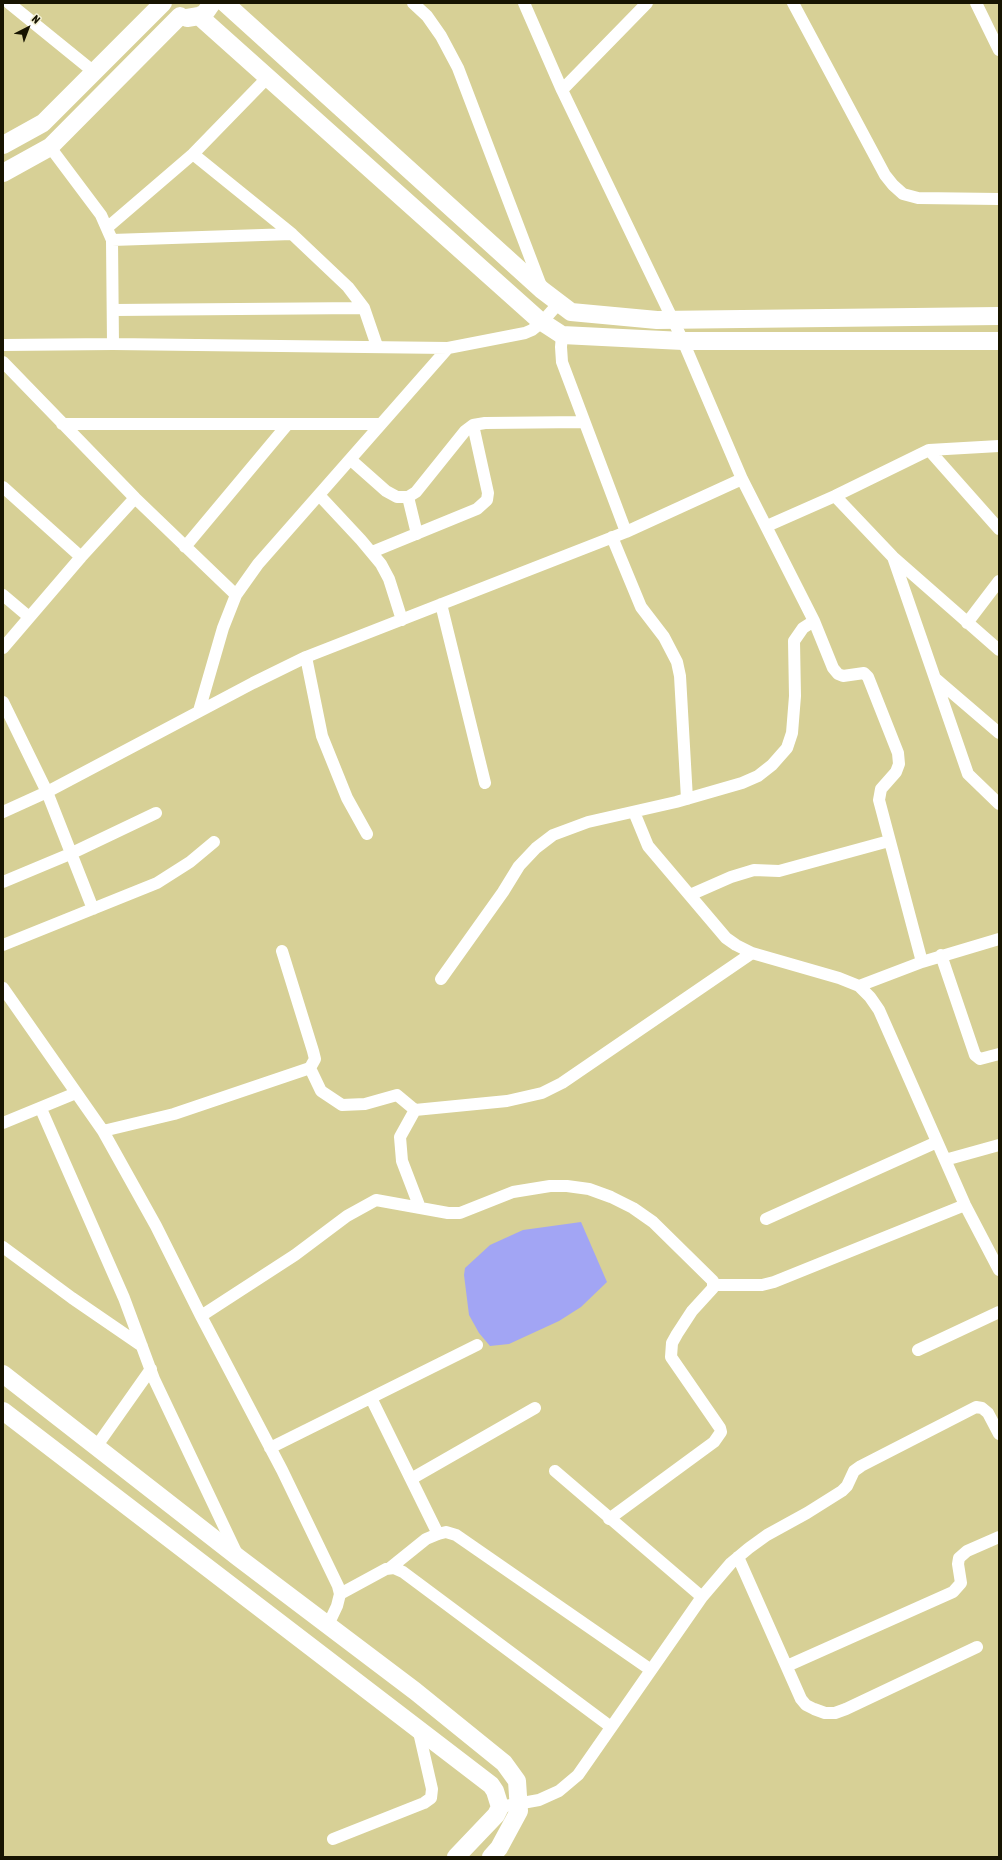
<!DOCTYPE html>
<style>
body{margin:0}
#map{position:relative;width:1002px;height:1860px;overflow:hidden;background:#d7d096;font-family:"Asap Condensed",sans-serif}
canvas{display:block}
.frame{position:absolute;inset:0;border:4px solid #171401;pointer-events:none}
.north{position:absolute;left:8px;top:8px;width:40px;height:40px;-webkit-text-stroke:3px #f3f0d3;paint-order:stroke;rotate:42deg;font-size:11px;font-weight:700;line-height:16px;text-align:center;color:#171401}
.north::after{content:'';display:block;margin:auto;width:14px;height:18px;background:#171401;clip-path:polygon(50% 0,100% 100%,50% 72%,0 100%)}
</style>
<div id="map">
<canvas width="1002" height="1860"></canvas>
<div class="frame"></div>
<div class="north">N</div>
</div>
<script>
const c = document.querySelector('canvas').getContext('2d');
c.lineJoin = 'round';
function paint(path, color) { c.fillStyle = color; c.fill(path, 'evenodd'); }
const poly = rows => new Path2D(rows.map(r => 'M' + r).join(''));
function trace(path, color, width, dash) { c.strokeStyle = color; c.lineWidth = width; c.lineCap = dash ? 'butt' : 'round'; c.setLineDash(dash || []); c.stroke(path); }
paint(poly([
 [581,1222,607,1282,581,1307,559,1321,509,1344,490,1346,479,1333,469,1315,464,1275,465,1268,490,1245,523,1230]
]), '#a2a5f4');
trace(poly([
 [9,3,94,72],
 [413,3,427,16,441,36,458,68,541,286],
 [524,3,562,90,683,341,742,479,814,621,833,668,838,674,843,676,864,673,868,677,898,753,899,764,896,772,881,789,879,800,922,962],
 [793,3,885,175,893,185,903,194,918,198,999,199],
 [976,3,999,50],
 [562,90,647,3],
 [50,147,101,215,112,240,113,344],
 [193,154,292,234,348,287,364,308,377,346],
 [108,227,193,154,268,77],
 [112,240,292,234],
 [114,310,364,308],
 [562,335,561,347,562,362,626,532],
 [3,345,113,344,448,348,525,333,532,330,542,322,558,304],
 [3,362,135,498,236,595],
 [62,424,380,424],
 [929,450,999,529],
 [351,460,386,491,397,497,408,497,416,492,465,431,473,425,485,423,584,422],
 [3,487,81,557],
 [319,495,361,540,381,564,389,579,402,620],
 [835,496,893,557,999,650],
 [408,497,417,534],
 [767,526,835,496,929,450,999,446],
 [612,537,641,607,664,637,677,662,680,676,687,799],
 [185,547,287,425],
 [372,552,477,509,487,500,488,493,473,425],
 [893,557,968,774,999,804],
 [3,595,29,617],
 [441,604,485,783],
 [967,623,999,581],
 [3,648,81,557,135,498],
 [306,657,322,736,347,798,367,834],
 [936,679,999,733],
 [3,702,47,792,93,909],
 [199,711,223,628,236,595,258,564,448,348],
 [3,812,47,792,253,683,306,657,626,532,742,479],
 [634,812,648,846,726,938,736,945,752,953,839,978,859,986,870,997,879,1010,965,1205,999,1270],
 [3,882,70,854,156,813],
 [690,895,731,877,754,870,779,871,889,841],
 [3,945,157,883,190,862,214,842],
 [941,955,975,1055,980,1059,999,1054],
 [441,979,503,892,519,866,536,848,553,835,588,822,676,802,742,783,758,776,772,765,787,748,792,733,795,696,794,641,803,628,814,621],
 [859,986,922,962,999,939],
 [3,988,103,1131,156,1226,201,1316,282,1470,338,1586,340,1594,337,1606,328,1625],
 [310,1068,321,1091,342,1105,365,1104,397,1095,415,1110,507,1101,542,1093,562,1083,752,953],
 [41,1109,124,1298,154,1379,237,1554],
 [415,1110,400,1137,402,1161,420,1208],
 [3,1123,76,1093],
 [103,1131,174,1114,310,1068,315,1059,313,1051,282,951],
 [945,1160,999,1145],
 [766,1219,937,1142],
 [3,1247,72,1298,142,1346],
 [714,1285,762,1285,774,1282,965,1205],
 [201,1316,295,1255,347,1216,376,1200,448,1213,460,1213,513,1192,550,1186,567,1186,589,1189,611,1197,633,1208,653,1222,713,1281,713,1288,692,1311,677,1334,672,1343,671,1357,720,1428,721,1432,714,1442,609,1519],
 [918,1350,999,1312],
 [371,1398,438,1534],
 [96,1447,151,1369],
 [270,1448,477,1345],
 [555,1471,702,1597],
 [411,1479,535,1408],
 [738,1557,801,1699,806,1705,814,1709,825,1713,835,1713,846,1709,977,1647],
 [390,1568,426,1539,438,1534,446,1532,456,1535,651,1670],
 [340,1594,386,1569,394,1568,403,1572,611,1727],
 [787,1666,953,1592,961,1583,958,1564,959,1558,967,1551,999,1537],
 [500,1807,539,1800,559,1791,578,1775,702,1597,731,1563,749,1548,767,1535,807,1513,842,1491,847,1486,854,1471,861,1466,976,1407,982,1408,988,1413,999,1434],
 [333,1839,424,1803,431,1798,432,1789,418,1728]
]), '#fff', 12);
trace(poly([
 [225,3,542,290,571,312,657,320,999,316],
 [199,16,539,320,562,335,683,341,999,341],
 [187,18,199,16,205,13,212,3],
 [3,145,43,123,163,3],
 [3,173,50,147,180,16],
 [3,1374,239,1558,415,1691,504,1763,517,1781,519,1811,499,1848,491,1857],
 [3,1411,491,1785,495,1791,500,1807,496,1815,456,1857]
]), '#fff', 18);
</script>
